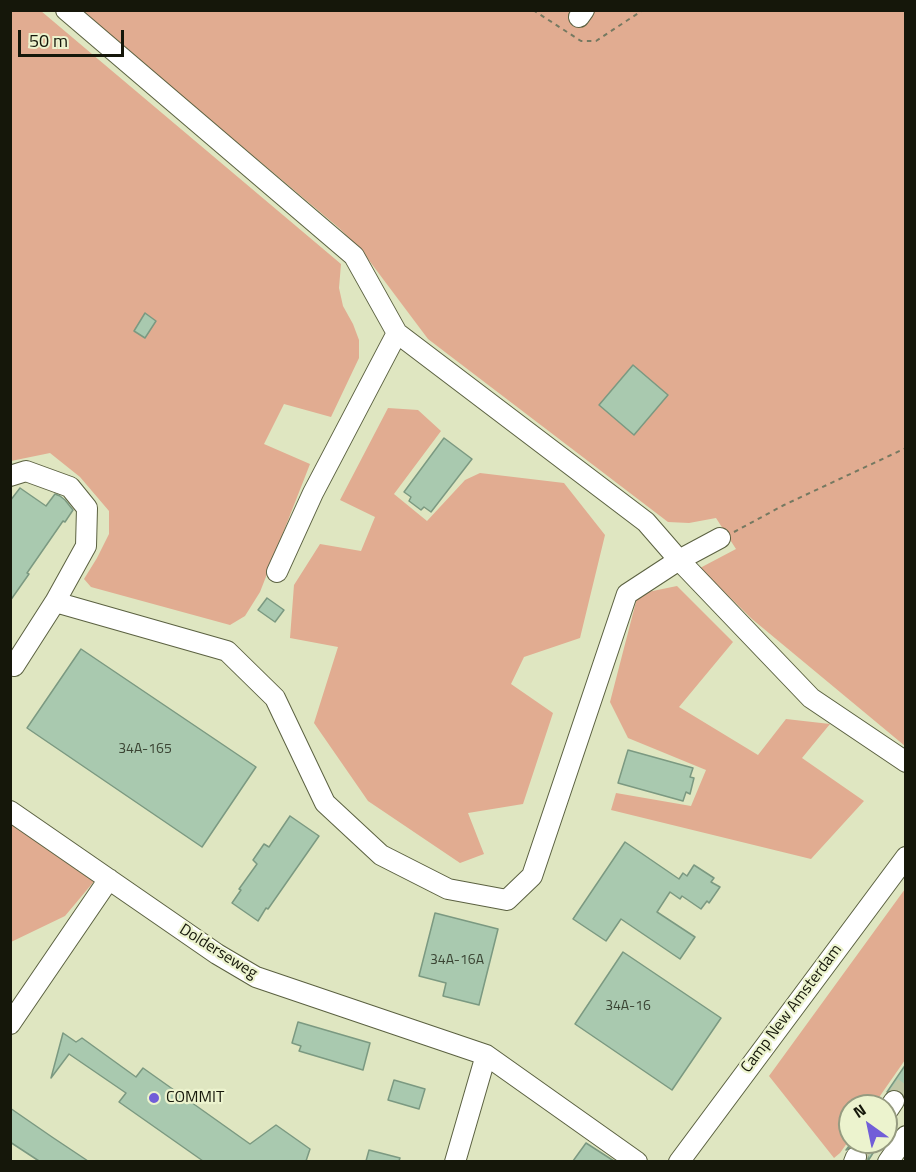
<!DOCTYPE html>
<style>
body{margin:0}
#map{position:relative;width:916px;height:1172px;overflow:hidden;background:#dfe6c1;font-family:"Titillium Web",sans-serif}
canvas{display:block}
.frame{position:absolute;inset:0;border:12px solid #15170a;pointer-events:none}
.north{position:absolute;left:838px;top:1094px;width:60px;height:60px;box-sizing:border-box;background:#ecf3ce;border:2px solid #969b80;border-radius:50%;rotate:327deg;font-size:16px;font-weight:700;line-height:24px;text-align:center;color:#15170a}
.north::after{content:'';display:block;margin:auto;width:21px;height:27px;background:#715ed8;clip-path:polygon(50% 0,100% 100%,50% 72%,0 100%)}
.scale{position:absolute;left:18px;top:30px;width:106px;height:27px;box-sizing:border-box;border:3px solid #15170a;border-top:0;padding-left:8px;font-size:18px;line-height:21px;white-space:nowrap;color:#15170a;-webkit-text-stroke:4px #ecf3ce;paint-order:stroke}
</style>
<div id="map">
<canvas width="916" height="1172"></canvas>
<div class="frame"></div>
<div class="north">N</div>
<div class="scale">50 m</div>
</div>
<script>
const c = document.querySelector('canvas').getContext('2d');
c.lineJoin = 'round';
function paint(path, color) { c.fillStyle = color; c.fill(path, 'evenodd'); }
const poly = rows => new Path2D(rows.map(r => 'M' + r).join(''));
function trace(path, color, width, dash) { c.strokeStyle = color; c.lineWidth = width; c.lineCap = dash ? 'butt' : 'round'; c.setLineDash(dash || []); c.stroke(path); }
function write(font, color, halo, rows, align = 'center') {
  c.font = font + ' "Titillium Web",sans-serif'; c.lineWidth = 4.5; c.setLineDash([]); c.textBaseline = 'middle'; c.strokeStyle = halo; c.fillStyle = color; for (const [text, x, y, turn = 0] of rows) {
    c.save(); c.translate(x, y); c.rotate((+turn || 0) * Math.PI / 180); c.textAlign = isNaN(turn) ? turn : align; if (halo) c.strokeText(text, 0, 0); c.fillText(text, 0, 0); c.restore();
  }
}
paint(poly([
 [11,11,41,11,341,264,339,288,343,306,353,324,359,340,359,358,331,417,284,404,264,444,310,464,260,592,245,616,230,625,91,587,84,579,97,558,109,534,109,511,80,477,50,453,11,461],
 [81,11,905,11,905,746,752,619,700,568,736,549,716,518,689,523,668,522,445,352,428,339,362,251,339,228],
 [388,408,418,410,441,431,394,494,427,521,465,480,480,473,564,483,605,535,580,638,524,657,511,684,553,713,523,804,468,813,484,854,460,863,368,801,314,723,338,647,290,638,294,585,320,544,361,551,375,517,340,500],
 [677,586,733,642,679,707,758,755,786,719,830,724,802,758,864,801,811,859,611,810,616,793,691,806,706,770,628,738,610,702,638,594],
 [11,820,96,879,65,916,11,942],
 [905,889,905,1060,873,1106,850,1106,850,1139,840,1153,834,1158,769,1076]
]), '#e1ac91');
const building = poly([
 [145,313,156,321,145,338,134,331,145,313],
 [633,365,668,395,634,435,599,405,633,365],
 [444,438,472,459,431,512,424,507,421,510,409,501,411,497,404,492,444,438],
 [20,488,46,506,55,494,60,496,65,500,73,510,65,522,63,521,27,573,29,574,10,601,10,501,20,488],
 [267,598,284,610,275,622,258,610,267,598],
 [81,649,256,767,202,847,27,728,81,649],
 [628,750,693,768,690,777,694,778,690,794,686,792,683,801,618,783,628,750],
 [290,816,319,836,268,909,266,908,258,921,232,903,241,890,239,889,257,864,253,860,264,844,269,847,290,816],
 [625,842,679,879,683,873,687,876,694,865,714,878,711,882,720,887,709,903,707,901,701,909,682,896,680,899,670,892,657,912,695,937,680,959,621,919,606,941,573,919,625,842],
 [435,913,498,929,479,1005,443,996,446,983,419,976,435,913],
 [623,952,721,1018,672,1090,575,1024,623,952],
 [298,1022,370,1043,363,1070,299,1051,301,1046,292,1043,298,1022],
 [63,1033,76,1042,82,1038,136,1077,143,1068,250,1144,276,1125,310,1149,306,1161,203,1161,119,1102,126,1093,69,1054,51,1078,63,1033],
 [906,1064,906,1099,904,1095,900,1091,894,1089,887,1092,906,1064],
 [394,1080,425,1089,419,1109,388,1100,394,1080],
 [10,1108,52,1137,88,1161,39,1161,10,1142,10,1108],
 [852,1142,880,1142,868,1161,868,1155,866,1150,861,1146,854,1145,846,1150,852,1142],
 [586,1143,614,1161,573,1161,586,1143],
 [369,1150,400,1158,399,1161,366,1161,369,1150]
]);
paint(building, '#a9c9af');
trace(building, '#7b9981', 1.5);
trace(poly([
 [894,1101,906,1085],
 [856,1157,866,1142]
]), '#c1c7a6', 20, [20, 10]);
const minor = poly([
 [66,10,354,256,397,333,646,522,679,560,811,698,906,762],
 [579,17,584,10],
 [10,476,26,471,70,487,87,508,86,546,55,602],
 [277,572,313,493,397,333],
 [14,666,55,602,227,651,275,698,325,803,381,855,448,889,507,900,532,876,627,594,679,560,720,538],
 [10,811,217,954,256,977,486,1055,637,1162],
 [10,1024,109,879],
 [886,1113,894,1101],
 [455,1162,486,1055],
 [679,1162,906,857],
 [854,1162,856,1157],
 [888,1162,906,1136]
]);
trace(minor, '#5b6141', 22);
trace(poly([
 [533,10,581,41,596,41,643,10],
 [734,532,784,505,906,448]
]), '#757961', 2, [4.5, 4.5]);
trace(minor, '#fff', 20);
for (const [x, y, r, color] of [
 [154,1098,6,"#715ed8"]
]) { const dot = new Path2D(); dot.arc(x, y, r, 0, 2 * Math.PI); c.fillStyle = color; c.fill(dot); trace(dot, '#ecf3ce', 2); }
write('14px', '#3a4433', null, [
 ["34A-165",145,750],
 ["34A-16A",457,961],
 ["34A-16",628,1007]
]);
write('16px', '#15170a', '#ecf3ce', [
 ["Dolderseweg",218,952,32],
 ["Camp New Amsterdam",792,1009,-53]
]);
write('16px', '#15170a', '#ecf3ce', [
 ["COMMIT",166,1098]
], 'left');
</script>
